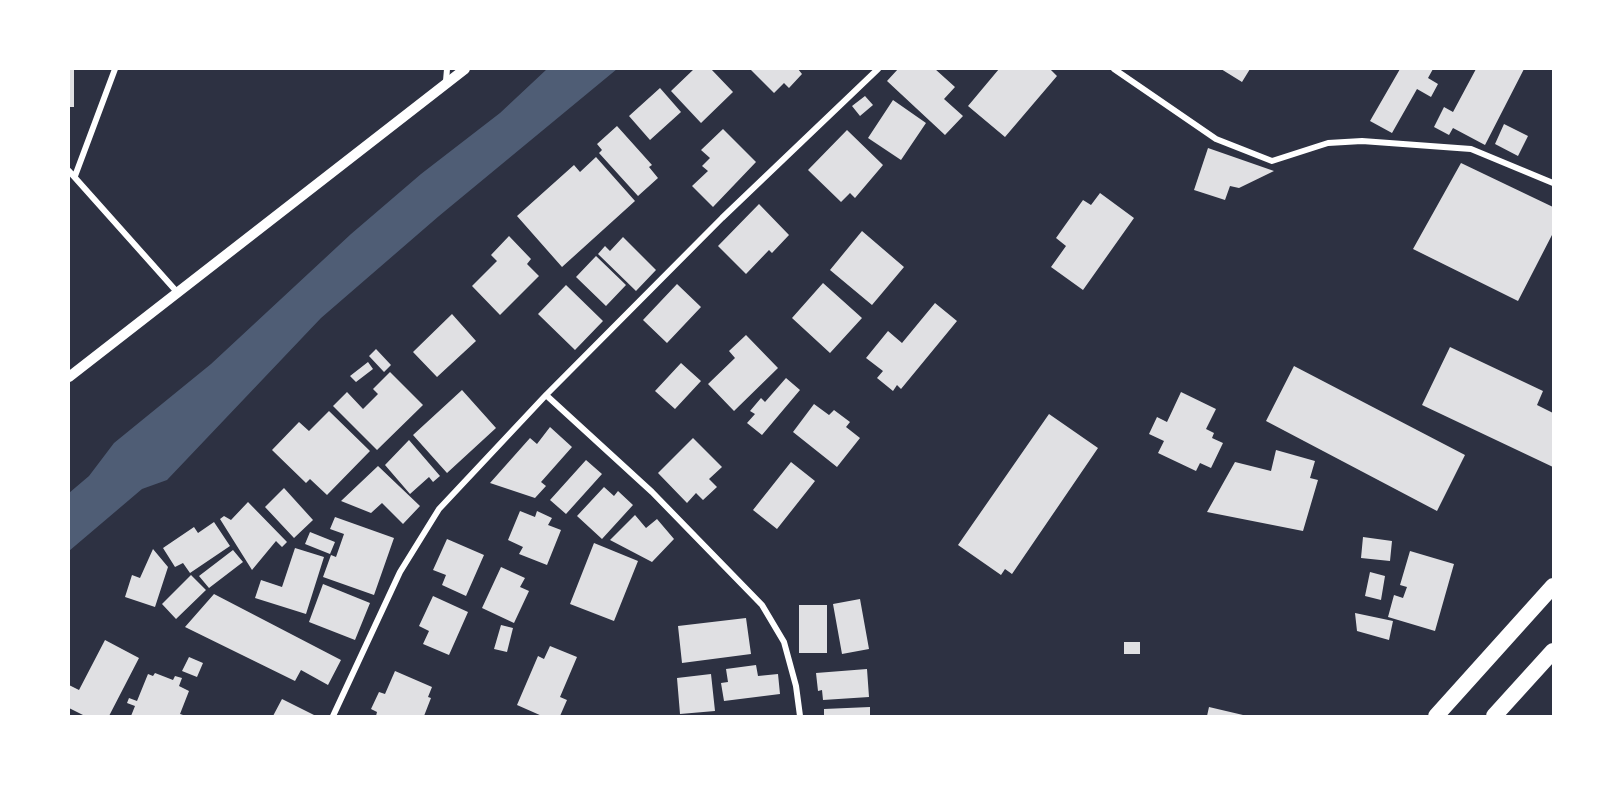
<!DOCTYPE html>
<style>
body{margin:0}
#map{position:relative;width:1622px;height:785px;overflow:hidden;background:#2d3142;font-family:"Noto Sans",sans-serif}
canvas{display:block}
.frame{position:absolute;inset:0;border:70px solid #fff;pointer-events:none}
</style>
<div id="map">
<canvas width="1622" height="785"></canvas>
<div class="frame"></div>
</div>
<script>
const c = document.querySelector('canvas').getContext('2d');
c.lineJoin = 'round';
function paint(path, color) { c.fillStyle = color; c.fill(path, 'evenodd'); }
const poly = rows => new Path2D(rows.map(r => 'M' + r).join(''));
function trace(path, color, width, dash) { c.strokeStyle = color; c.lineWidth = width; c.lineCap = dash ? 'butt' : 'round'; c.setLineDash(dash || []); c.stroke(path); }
paint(poly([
 [547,69,617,69,439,216,321,318,167,480,142,489,69,551,69,493,89,476,114,443,211,364,351,234,421,174,500,113]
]), '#4f5d75');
paint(poly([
 [69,69,74,69,74,107,69,107],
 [694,69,711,69,733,92,701,123,671,91],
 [750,69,798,69,802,74,789,88,784,83,774,93],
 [898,69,935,69,955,87,944,99,963,116,945,135,887,81],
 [999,69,1050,69,1057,76,1005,137,968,106],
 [1221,69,1250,69,1242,82],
 [1400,69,1433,69,1428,78,1438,84,1431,97,1417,89,1392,133,1370,121],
 [1476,69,1524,69,1485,145,1453,128,1449,135,1434,127,1444,107,1453,112],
 [660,88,681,112,650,140,629,116],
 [865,96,873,105,860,116,852,106],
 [893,100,926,123,901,160,868,138],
 [1504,124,1528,136,1518,156,1495,144],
 [617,126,652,165,649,167,658,178,638,196,599,153,602,150,597,144],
 [723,129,756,162,713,207,692,186,708,171,702,166,710,158,701,150],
 [847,130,883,165,855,198,850,193,841,202,808,170],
 [1208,148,1274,171,1239,188,1230,186,1225,200,1194,190],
 [596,157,635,201,562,267,517,216,574,165,580,172],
 [1461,163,1553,207,1553,233,1518,301,1413,249],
 [1100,193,1134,218,1083,290,1051,267,1066,246,1056,238,1083,200,1091,205],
 [759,204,789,235,772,253,769,250,746,274,718,246],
 [862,231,904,267,872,305,830,270],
 [509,236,531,259,527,264,539,276,500,315,472,286,497,261,491,255],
 [623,237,656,270,636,291,598,254,605,246,610,251],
 [596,256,626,285,606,306,576,277],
 [823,283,862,318,830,353,792,318],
 [677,284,701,307,667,343,643,320],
 [566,285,603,321,575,350,538,314],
 [935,303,957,321,901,389,897,385,893,391,877,378,883,371,866,358,888,331,902,343],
 [452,314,476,341,437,377,413,352],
 [746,335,778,368,734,411,708,384,735,358,729,351],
 [1450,347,1543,391,1537,405,1553,413,1553,467,1422,405],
 [376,349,391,365,384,372,369,356],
 [368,362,373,369,356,382,350,376],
 [681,363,701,381,675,409,655,391],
 [1294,366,1465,455,1437,511,1266,421],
 [390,372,423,405,377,450,333,406,347,392,363,409,378,394,373,389],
 [786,378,800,390,762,435,747,423,755,414,750,411,761,398,765,402],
 [462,390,496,428,447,473,413,435],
 [1181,392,1216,409,1206,429,1214,433,1212,438,1223,443,1211,468,1200,463,1196,471,1158,453,1164,441,1149,434,1157,417,1167,422],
 [814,404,829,415,834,410,850,422,846,427,860,438,837,467,793,432],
 [329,411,370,451,327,495,310,479,306,483,272,450,299,422,309,431],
 [1049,414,1098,448,1012,574,1005,569,1001,575,958,545],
 [550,427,572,447,541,482,546,486,535,498,490,483,530,438,537,444],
 [693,438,722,467,709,479,717,487,703,500,696,493,687,503,658,473],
 [409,440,440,476,433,482,429,477,410,494,385,465],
 [1276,450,1315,461,1310,478,1318,480,1303,531,1207,512,1235,462,1271,471],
 [586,460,602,474,566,514,550,500],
 [791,462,815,481,777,529,753,510],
 [378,466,420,506,403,524,382,503,371,513,341,501],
 [604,487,614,496,618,491,633,505,602,539,577,516],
 [284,488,313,520,294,538,265,507],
 [248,502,287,542,282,547,276,541,252,570,220,519,224,516,231,520],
 [520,511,535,517,537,511,552,518,548,525,561,530,547,565,519,554,523,547,508,540],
 [635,515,646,528,657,519,674,539,652,562,610,540],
 [335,517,394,538,374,595,323,577,331,555,336,557,344,534,330,529],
 [214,522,230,546,190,573,183,563,175,567,163,548,194,527,198,533],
 [310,532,335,542,330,554,305,544],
 [1363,537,1392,541,1390,561,1361,558],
 [447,539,484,555,466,596,442,585,446,575,433,570],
 [594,543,638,561,614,621,570,604],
 [295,548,324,557,306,614,255,598,261,580,282,587],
 [153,549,168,567,155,607,125,597,132,575,140,578],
 [233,550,243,562,209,588,199,576],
 [1410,551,1454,564,1435,631,1388,617,1394,595,1403,598,1407,587,1400,585],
 [501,567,525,578,520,587,529,591,514,623,482,608],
 [1370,572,1385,576,1381,600,1365,596],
 [191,575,206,590,176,619,162,604],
 [323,584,370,603,355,640,309,622],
 [214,594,341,660,328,685,301,670,295,681,185,627],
 [433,596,468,612,449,655,423,644,429,631,419,626],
 [860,599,869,649,842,654,833,604],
 [799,605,827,605,827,653,799,653],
 [1355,613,1393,621,1389,640,1357,631],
 [746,618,751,654,682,663,678,626],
 [501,625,513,628,507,652,494,649],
 [105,640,139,658,109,716,85,716,69,708,69,685,79,690],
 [1124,642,1140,642,1140,654,1124,654],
 [550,646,577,657,560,697,567,700,560,716,542,716,517,705,538,656,544,659],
 [189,657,203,663,197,677,182,671],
 [756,665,758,676,778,674,780,694,724,701,721,683,728,682,726,669],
 [867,669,869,697,823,700,822,690,818,691,816,673],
 [395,671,432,687,428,697,431,698,424,716,376,716,377,712,371,709,379,692,385,694],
 [155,673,173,680,175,676,182,678,179,686,189,691,180,714,186,716,131,716,135,706,127,703,129,698,137,701,148,674,153,676],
 [711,674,715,711,680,714,677,678],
 [282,699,316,716,273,716],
 [870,707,870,716,824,716,824,709],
 [1209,707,1243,715,1243,716,1207,716]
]), '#e0e0e3');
trace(poly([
 [1114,69,1216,139,1272,161,1328,143,1362,141,1471,149,1553,183],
 [446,81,447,69],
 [69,171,177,292],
 [75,176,115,69],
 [546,395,652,492,762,605,784,642,796,686,800,716],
 [333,716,400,572,439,509,546,395,722,218,878,69]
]), '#fff', 6);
trace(poly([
 [69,377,465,69]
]), '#fff', 10);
trace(poly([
 [1436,716,1553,586],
 [1494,716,1553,651]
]), '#fff', 16);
</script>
